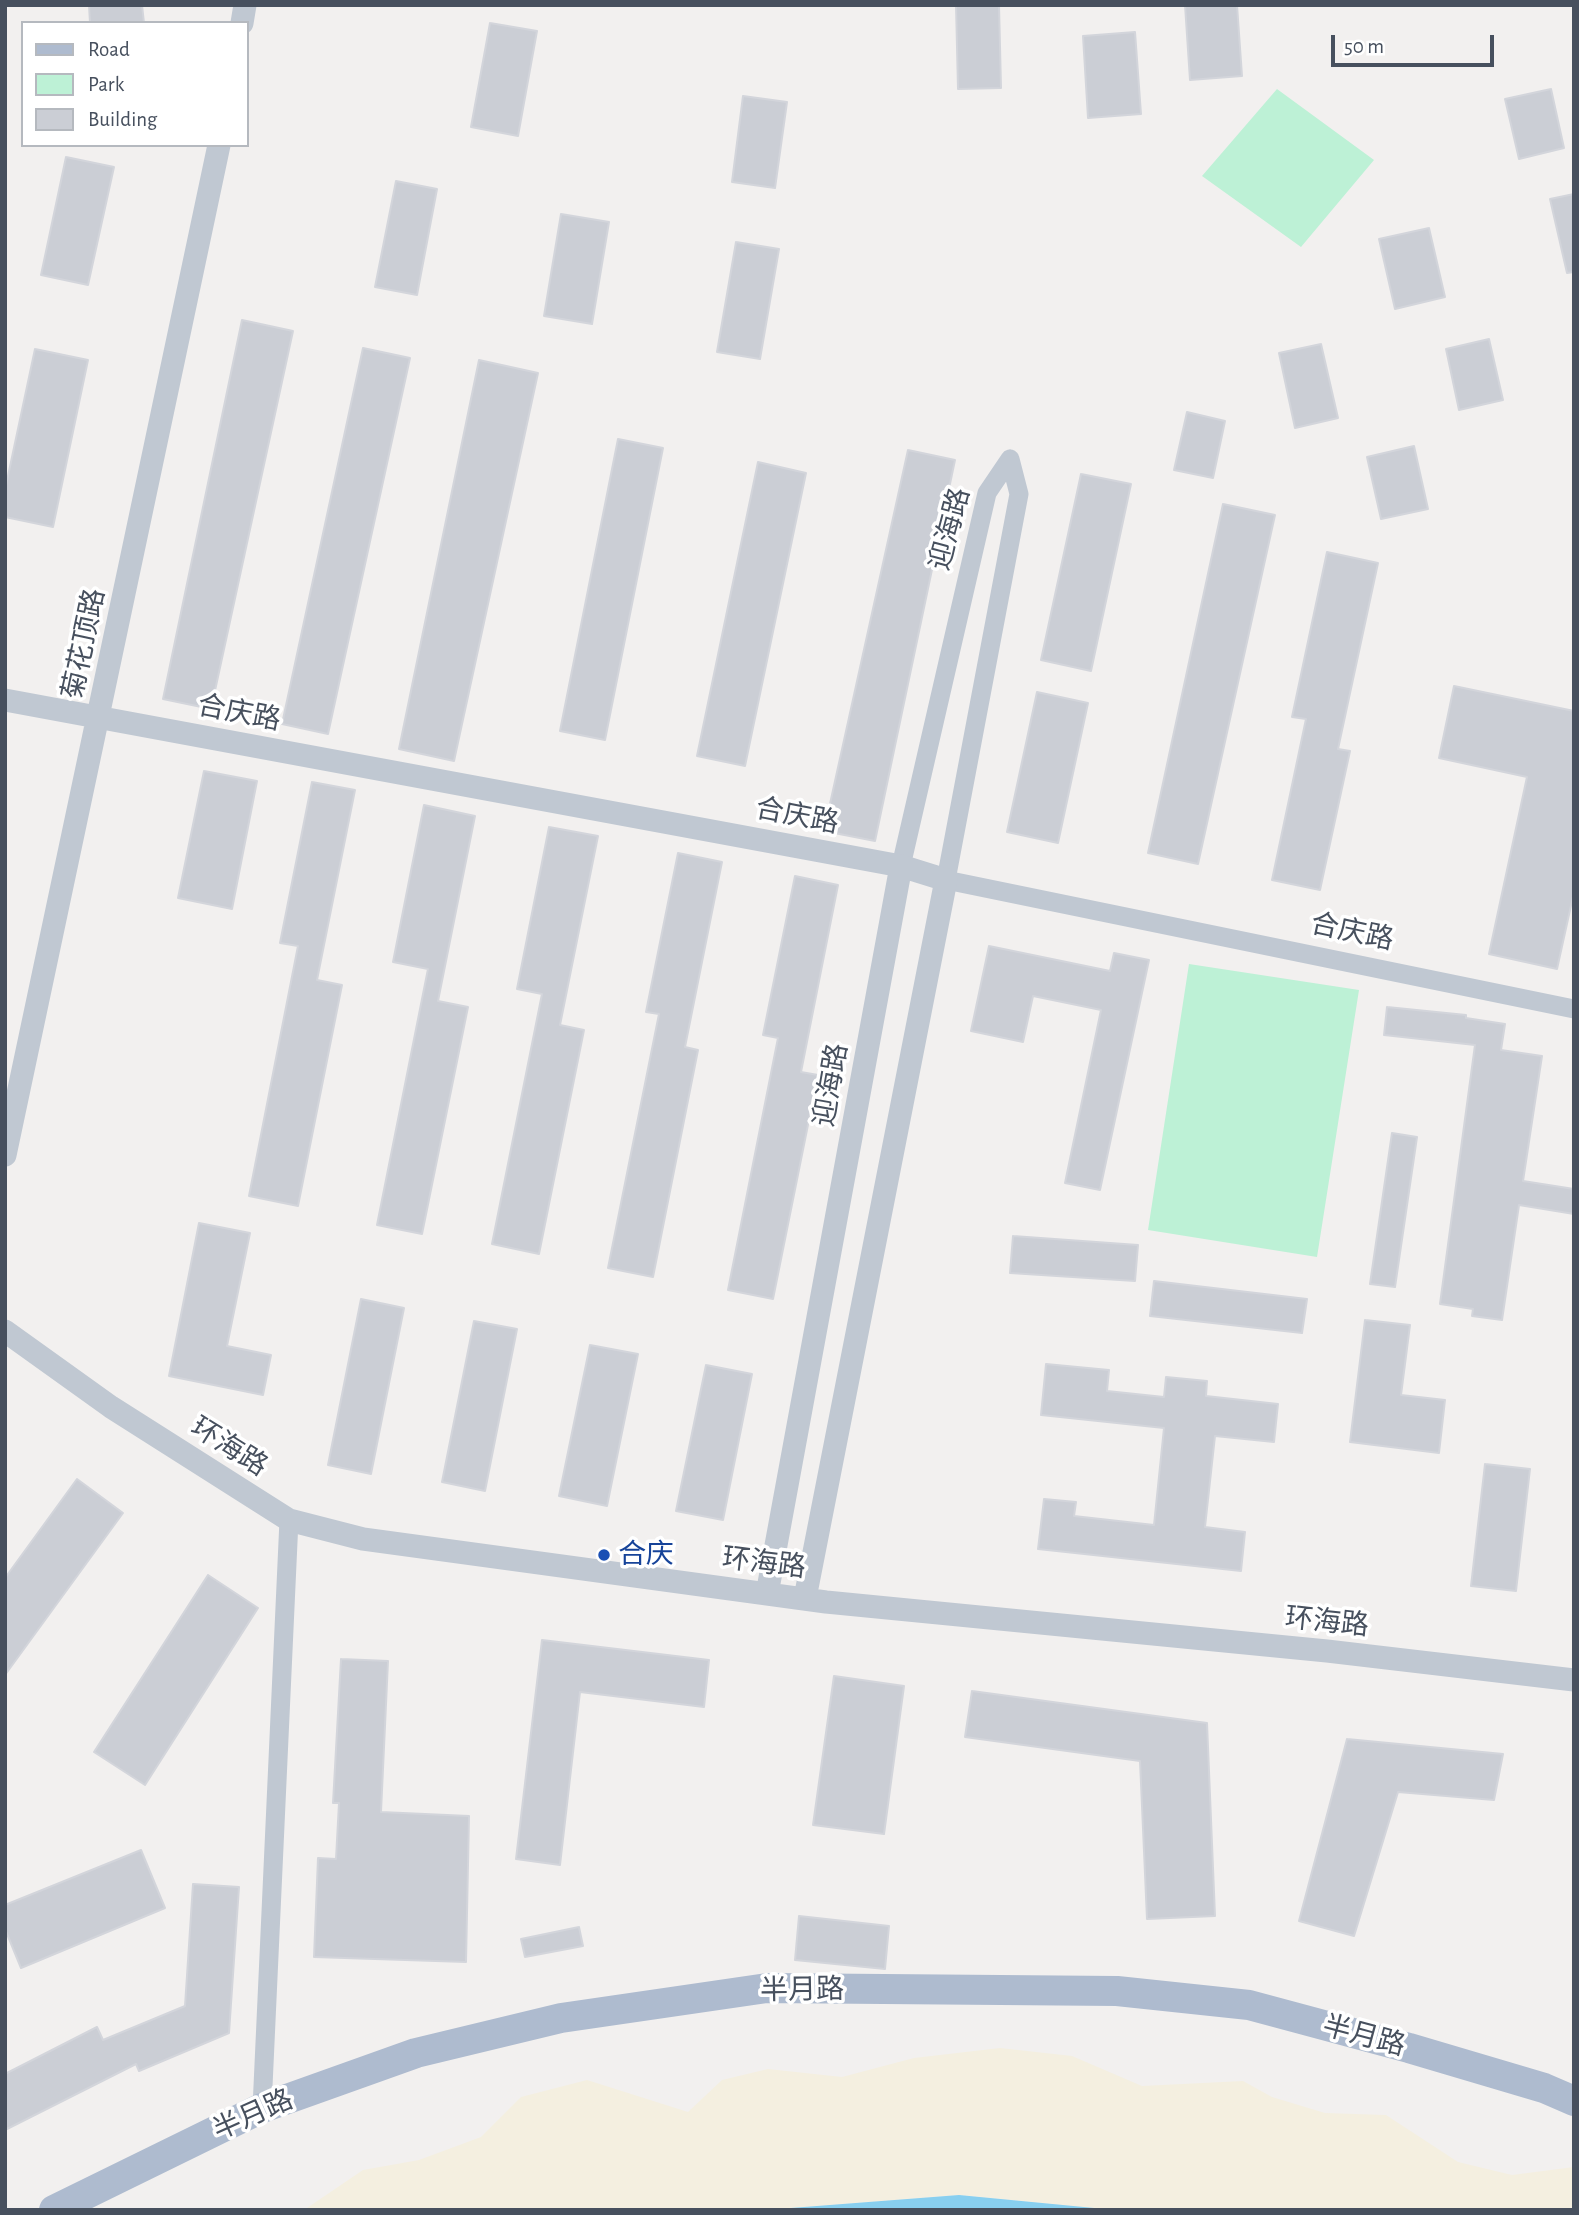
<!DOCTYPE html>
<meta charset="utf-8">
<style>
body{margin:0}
#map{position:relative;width:1579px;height:2215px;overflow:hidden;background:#f2f0ef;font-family:"Alegreya Sans",sans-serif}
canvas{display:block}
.frame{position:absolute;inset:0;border:7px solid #47505e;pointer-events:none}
.legend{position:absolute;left:21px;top:21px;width:228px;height:126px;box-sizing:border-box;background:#fff;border:2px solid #b5b9bf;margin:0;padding:9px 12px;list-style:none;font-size:21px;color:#47505e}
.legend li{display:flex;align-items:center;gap:14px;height:35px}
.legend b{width:35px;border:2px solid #b5b9bf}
.scale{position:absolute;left:1331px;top:35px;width:163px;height:32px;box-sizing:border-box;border:4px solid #47505e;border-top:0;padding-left:9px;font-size:21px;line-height:24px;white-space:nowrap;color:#47505e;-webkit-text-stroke:5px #fff;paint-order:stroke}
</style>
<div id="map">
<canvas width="1579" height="2215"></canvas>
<div class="frame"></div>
<ul class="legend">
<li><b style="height:9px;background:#aebbcf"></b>Road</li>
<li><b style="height:19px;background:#bdf1d6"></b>Park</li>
<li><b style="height:19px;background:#cbced5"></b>Building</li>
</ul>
<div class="scale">50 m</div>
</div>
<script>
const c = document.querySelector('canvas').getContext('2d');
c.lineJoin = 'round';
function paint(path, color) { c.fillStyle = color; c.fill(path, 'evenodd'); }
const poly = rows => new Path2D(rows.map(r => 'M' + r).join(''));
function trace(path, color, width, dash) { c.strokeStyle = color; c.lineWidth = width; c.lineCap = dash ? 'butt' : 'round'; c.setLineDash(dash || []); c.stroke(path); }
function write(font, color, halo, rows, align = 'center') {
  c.font = font + ' "Alegreya Sans","Noto Sans SC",sans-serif'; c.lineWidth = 7; c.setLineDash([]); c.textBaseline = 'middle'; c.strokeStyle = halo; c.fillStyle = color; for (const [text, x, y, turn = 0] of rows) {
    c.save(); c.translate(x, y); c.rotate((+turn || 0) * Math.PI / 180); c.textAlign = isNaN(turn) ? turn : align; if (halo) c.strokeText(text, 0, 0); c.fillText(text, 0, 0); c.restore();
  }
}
paint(poly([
 [1277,89,1374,160,1301,247,1202,176],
 [1189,964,1359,990,1317,1257,1148,1230]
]), '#bdf1d6');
paint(poly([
 [1000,2048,1072,2056,1142,2086,1243,2081,1272,2097,1325,2113,1386,2115,1458,2162,1512,2175,1574,2167,1574,2210,1115,2210,959,2195,765,2210,304,2210,363,2170,419,2160,481,2137,521,2097,587,2080,688,2112,722,2080,768,2069,842,2077,914,2058]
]), '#f4efe0');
paint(poly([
 [959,2195,1115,2210,765,2210]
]), '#88cfef');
const building = poly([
 [89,5,142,5,144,23,90,23,89,5],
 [956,5,999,5,1001,88,958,89,956,5],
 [1185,5,1237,5,1242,76,1190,80,1185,5],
 [490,23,537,31,518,136,471,127,490,23],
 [1135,32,1141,114,1088,118,1083,36,1135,32],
 [1551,89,1564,148,1519,159,1505,99,1551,89],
 [743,96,787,102,775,188,732,182,743,96],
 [66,157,114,167,88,285,41,275,66,157],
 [396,181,437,189,417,295,375,287,396,181],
 [1574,194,1574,272,1567,273,1550,199,1574,194],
 [561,214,609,222,592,324,544,316,561,214],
 [1429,228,1445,297,1395,309,1379,239,1429,228],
 [736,242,779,249,760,359,717,352,736,242],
 [242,320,293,331,211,709,163,699,242,320],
 [1489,339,1503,400,1459,410,1446,349,1489,339],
 [1321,344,1338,418,1295,428,1279,353,1321,344],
 [363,348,410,358,328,734,282,724,363,348],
 [35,349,88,360,53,527,5,517,5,490,35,349],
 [479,360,538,373,454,761,399,749,479,360],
 [1187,412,1225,421,1213,478,1174,470,1187,412],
 [618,439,663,448,605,740,560,731,618,439],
 [1414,446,1428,509,1381,519,1367,457,1414,446],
 [908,450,955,460,875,841,824,831,908,450],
 [758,462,806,473,745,766,697,756,758,462],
 [1081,474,1131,484,1091,671,1041,660,1081,474],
 [1223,504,1275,515,1198,864,1148,853,1223,504],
 [1327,552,1378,563,1338,749,1350,751,1320,890,1272,880,1306,719,1292,717,1327,552],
 [1454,686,1574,711,1574,892,1557,969,1489,954,1527,777,1439,758,1454,686],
 [1037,692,1088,703,1058,843,1007,832,1037,692],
 [204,771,257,781,232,909,178,898,204,771],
 [312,782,355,790,317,980,342,985,298,1206,249,1196,298,946,280,943,312,782],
 [424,805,475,816,438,1001,468,1007,422,1234,377,1225,428,969,393,962,424,805],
 [549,827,598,836,560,1025,584,1030,539,1254,492,1244,542,994,517,989,549,827],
 [678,853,722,862,685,1047,698,1050,653,1277,608,1268,659,1014,646,1012,678,853],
 [795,876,838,885,801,1072,818,1075,773,1299,728,1290,778,1038,763,1035,795,876],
 [989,946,1110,971,1114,953,1149,960,1100,1190,1065,1183,1101,1010,1033,996,1023,1042,971,1031,989,946],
 [1387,1007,1466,1015,1466,1018,1505,1024,1501,1050,1542,1056,1523,1181,1574,1189,1574,1214,1519,1205,1502,1320,1472,1316,1473,1309,1440,1304,1475,1045,1384,1035,1387,1007],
 [1392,1133,1417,1137,1395,1287,1370,1284,1392,1133],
 [199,1223,250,1233,227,1346,271,1355,263,1395,169,1376,199,1223],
 [1013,1236,1138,1245,1135,1281,1010,1273,1013,1236],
 [1154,1281,1307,1299,1302,1333,1150,1316,1154,1281],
 [361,1299,404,1308,371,1474,328,1465,361,1299],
 [1365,1320,1410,1325,1401,1395,1445,1400,1439,1453,1350,1442,1365,1320],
 [474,1321,517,1329,485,1491,442,1482,474,1321],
 [590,1345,638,1354,607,1506,559,1496,590,1345],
 [1046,1364,1109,1370,1107,1391,1164,1397,1166,1377,1207,1381,1206,1396,1278,1404,1274,1442,1215,1436,1205,1527,1245,1532,1241,1571,1038,1549,1044,1499,1076,1502,1074,1516,1154,1525,1164,1428,1041,1415,1046,1364],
 [706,1365,752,1374,723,1520,676,1511,706,1365],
 [1485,1464,1530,1469,1516,1591,1471,1586,1485,1464],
 [77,1479,123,1513,5,1675,5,1578,77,1479],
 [208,1575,258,1608,145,1785,94,1752,208,1575],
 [542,1640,709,1660,704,1707,580,1692,560,1865,516,1859,542,1640],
 [341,1659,388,1661,381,1812,469,1816,466,1962,314,1957,318,1858,336,1859,339,1803,333,1803,341,1659],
 [834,1676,904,1686,884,1834,813,1825,834,1676],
 [972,1691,1207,1723,1215,1916,1147,1919,1140,1761,965,1737,972,1691],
 [1347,1739,1503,1754,1494,1800,1398,1792,1354,1936,1299,1921,1347,1739],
 [141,1850,165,1908,21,1968,5,1929,5,1905,141,1850],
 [193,1884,239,1887,229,2033,139,2071,136,2064,5,2130,5,2074,97,2027,103,2040,185,2006,193,1884],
 [799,1916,889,1926,885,1969,795,1960,799,1916],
 [579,1927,583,1946,525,1957,521,1939,579,1927]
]);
paint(building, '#cbced5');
trace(building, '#d3d5db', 2);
trace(poly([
 [1010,459,1019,494,946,880,1574,1009],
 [901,866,987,493,1010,459],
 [262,2108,289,1520]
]), '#c0c8d2', 19);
trace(poly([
 [242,23,245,5],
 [5,700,901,866,946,880,805,1598],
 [5,1155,219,145],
 [5,1331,111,1407,289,1520,363,1539,826,1602,1327,1651,1574,1680],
 [767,1594,901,866]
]), '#c0c8d2', 23);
trace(poly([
 [54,2210,262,2108,416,2053,561,2018,767,1988,1117,1991,1249,2005,1409,2048,1544,2088,1574,2101]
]), '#aebbcf', 30);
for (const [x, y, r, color] of [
 [604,1555,7,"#1a4fb4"]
]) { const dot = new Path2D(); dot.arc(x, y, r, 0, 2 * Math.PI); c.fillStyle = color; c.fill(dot); trace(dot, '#fff', 2.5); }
write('28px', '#47505e', '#fff', [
 ["迎海路",950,529,-75],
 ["菊花顶路",84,644,-78],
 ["合庆路",239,713,11],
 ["合庆路",797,816,11],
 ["合庆路",1352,932,12],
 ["迎海路",831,1085,-80],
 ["环海路",229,1447,32],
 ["环海路",764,1563,7],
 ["环海路",1327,1622,6],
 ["半月路",802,1990,-1],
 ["半月路",1364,2036,15],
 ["半月路",253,2115,-24]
]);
write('28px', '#164399', '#fff', [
 ["合庆",618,1555]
], 'left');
</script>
